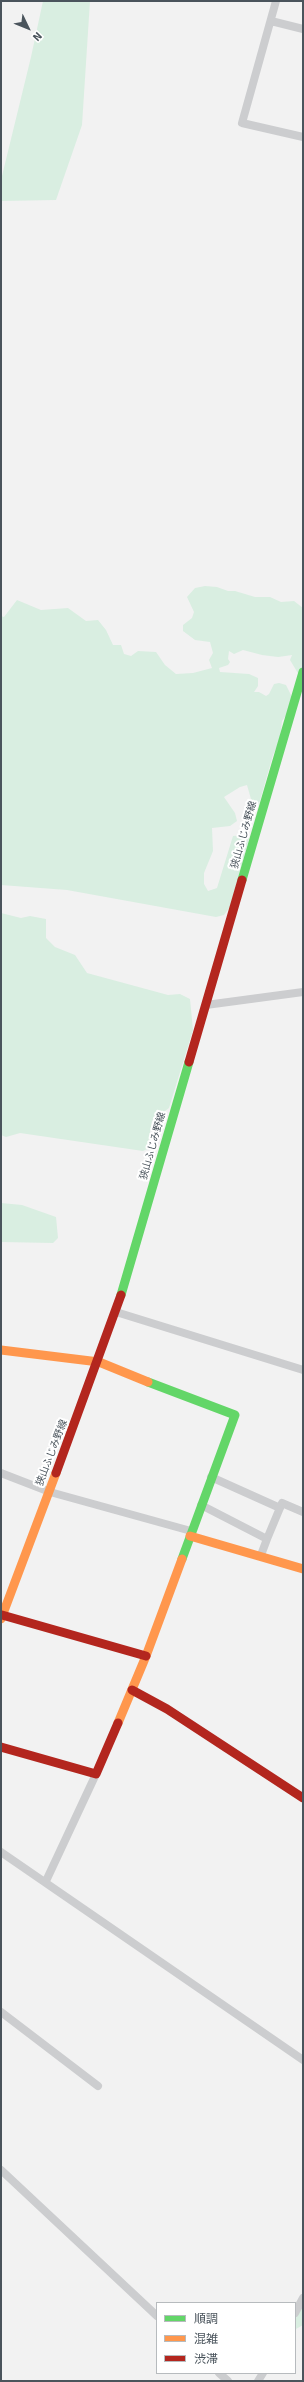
<!DOCTYPE html>
<meta charset="utf-8">
<style>
body{margin:0}
#map{position:relative;width:304px;height:2382px;overflow:hidden;background:#f2f2f2;font-family:Signika,"Noto Sans JP",sans-serif}
canvas{display:block}
.frame{position:absolute;inset:0;border:2px solid #4a545c;pointer-events:none}
.legend{position:absolute;left:156px;top:2302px;width:140px;height:72px;box-sizing:border-box;background:#fff;border:1px solid #b7bbbe;margin:0;padding:5px 7px;list-style:none;font-size:12px;color:#4a545c}
.legend li{display:flex;align-items:center;gap:8px;height:20px}
.legend b{width:20px;border:1px solid #b7bbbe}
.north{position:absolute;left:8px;top:8px;width:40px;height:40px;-webkit-text-stroke:3px #fff;paint-order:stroke;rotate:133deg;font-size:11px;font-weight:700;line-height:16px;text-align:center;color:#4a545c}
.north::after{content:'';display:block;margin:auto;width:14px;height:18px;background:#4a545c;clip-path:polygon(50% 0,100% 100%,50% 72%,0 100%)}
</style>
<div id="map">
<canvas width="304" height="2382"></canvas>
<div class="frame"></div>
<ul class="legend">
<li><b style="height:5px;background:#63d668"></b>順調</li>
<li><b style="height:5px;background:#ff974d"></b>混雑</li>
<li><b style="height:5px;background:#b3261e"></b>渋滞</li>
</ul>
<div class="north">N</div>
</div>
<script>
const c = document.querySelector('canvas').getContext('2d');
c.lineJoin = 'round';
function paint(path, color) { c.fillStyle = color; c.fill(path, 'evenodd'); }
const poly = rows => new Path2D(rows.map(r => 'M' + r).join(''));
function trace(path, color, width, dash) { c.strokeStyle = color; c.lineWidth = width; c.lineCap = dash ? 'butt' : 'round'; c.setLineDash(dash || []); c.stroke(path); }
function write(font, color, halo, rows, align = 'center') {
  c.font = font + ' Signika,"Noto Sans JP",sans-serif'; c.lineWidth = 4; c.setLineDash([]); c.textBaseline = 'middle'; c.strokeStyle = halo; c.fillStyle = color; for (const [text, x, y, turn = 0] of rows) {
    c.save(); c.translate(x, y); c.rotate((+turn || 0) * Math.PI / 180); c.textAlign = isNaN(turn) ? turn : align; if (halo) c.strokeText(text, 0, 0); c.fillText(text, 0, 0); c.restore();
  }
}
paint(poly([
 [43,1,90,1,82,125,56,200,1,201,1,180,31,57],
 [205,586,217,587,228,591,235,591,255,597,270,597,281,602,294,601,303,608,303,665,299,675,290,660,292,655,278,657,262,655,243,650,234,654,229,651,228,659,230,662,228,665,219,668,220,672,249,674,258,678,258,686,254,692,259,692,266,696,269,694,274,684,279,683,286,685,292,697,289,711,282,721,280,740,273,755,259,804,251,799,247,785,240,787,224,797,235,813,237,821,230,826,212,828,213,851,204,873,204,884,208,891,217,888,233,836,246,835,249,839,230,907,224,915,216,917,67,890,1,885,1,616,4,617,17,600,41,610,68,608,86,621,98,620,106,630,113,645,121,645,124,654,131,656,138,651,156,652,165,665,176,674,193,673,212,668,209,660,213,653,210,642,195,640,183,631,183,625,192,618,194,612,187,597,195,588],
 [1,913,21,918,30,916,46,919,46,938,55,947,75,955,87,973,168,995,180,994,190,999,193,1030,169,1108,152,1121,147,1149,143,1151,20,1133,6,1137,1,1135],
 [1,1203,22,1205,56,1217,58,1238,53,1243,1,1242],
 [303,2300,303,2325,296,2329,295,2315]
]), '#d9eee1');
trace(poly([
 [276,1,242,123,303,137],
 [271,21,303,29],
 [206,1005,303,992],
 [116,1312,303,1370],
 [1,1473,50,1492,191,1531],
 [211,1477,280,1508],
 [201,1505,267,1539,282,1503,303,1512],
 [261,1555,267,1539],
 [1,1852,303,2060],
 [46,1881,96,1774],
 [1,2012,98,2086],
 [1,2170,157,2316],
 [295,2313,303,2298],
 [219,2373,228,2381],
 [258,2381,263,2373]
]), '#cccdcf', 8);
trace(poly([
 [242,880,303,672],
 [121,1295,189,1062],
 [148,1382,235,1415,182,1559]
]), '#63d668', 9);
trace(poly([
 [1,1350,99,1362,148,1382],
 [190,1536,303,1569],
 [1,1619,56,1473],
 [118,1723,146,1656,182,1559]
]), '#ff974d', 9);
trace(poly([
 [189,1062,242,880],
 [56,1473,121,1295],
 [2,1615,146,1656],
 [132,1690,167,1709,303,1798],
 [1,1747,96,1774,118,1723]
]), '#b3261e', 9);
write('10px', '#4a545c', '#fff', [
 ["狭山ふじみ野線",244,835,-74],
 ["狭山ふじみ野線",153,1146,-74],
 ["狭山ふじみ野線",52,1453,-69]
]);
</script>
